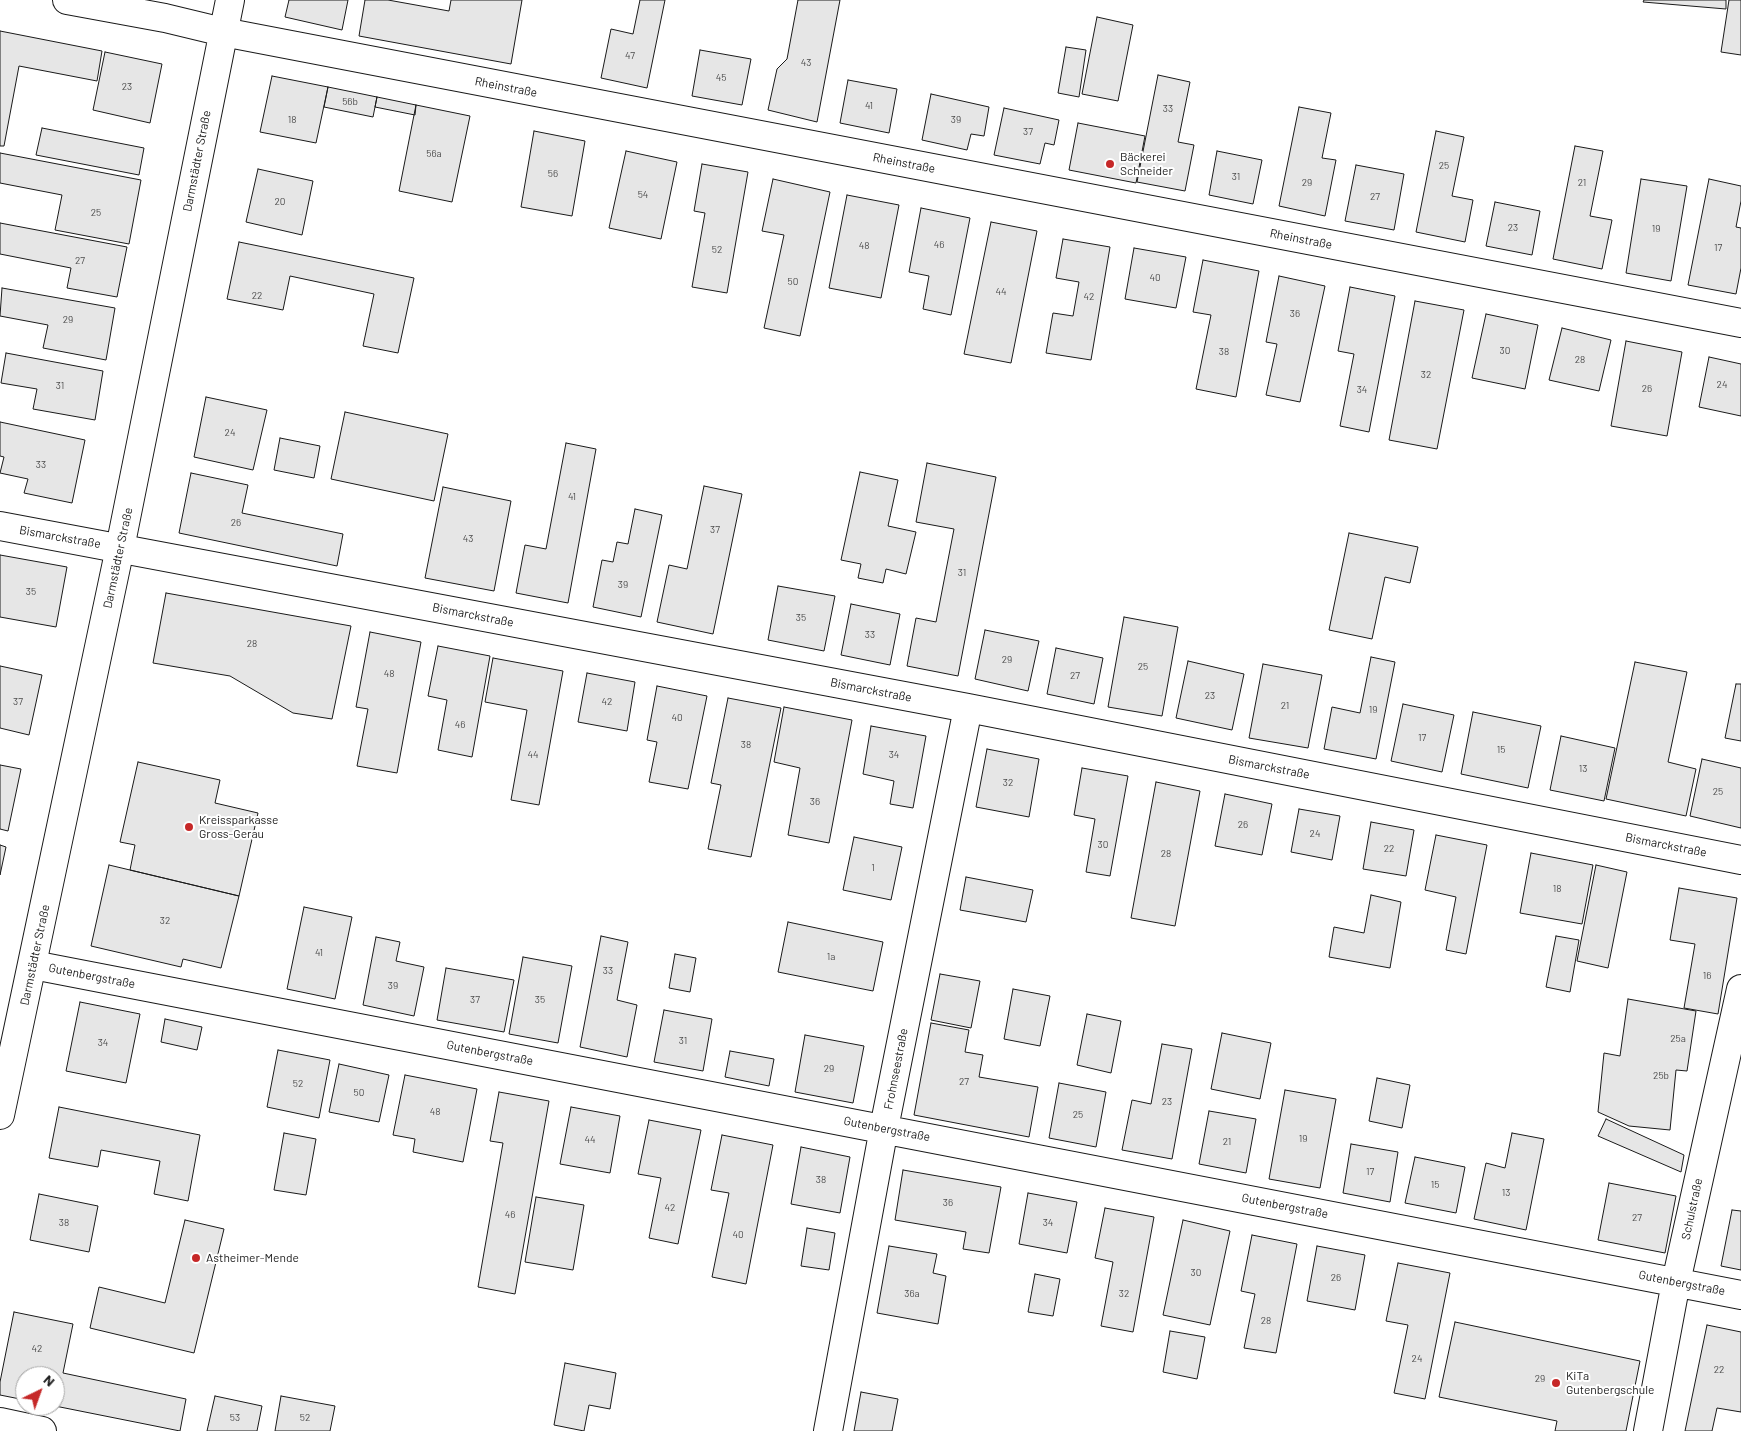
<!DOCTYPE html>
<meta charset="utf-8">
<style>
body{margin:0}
#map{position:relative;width:1741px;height:1431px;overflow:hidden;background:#fff;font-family:Barlow,sans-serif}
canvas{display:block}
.north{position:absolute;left:15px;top:1366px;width:50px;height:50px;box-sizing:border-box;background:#fff;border:1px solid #a3a3a3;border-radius:50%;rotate:42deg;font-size:14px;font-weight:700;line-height:20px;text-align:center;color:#1a1a1a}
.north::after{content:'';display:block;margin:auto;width:18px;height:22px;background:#c62828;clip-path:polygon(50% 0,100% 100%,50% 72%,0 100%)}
</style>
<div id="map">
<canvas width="1741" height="1431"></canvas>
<div class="north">N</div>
</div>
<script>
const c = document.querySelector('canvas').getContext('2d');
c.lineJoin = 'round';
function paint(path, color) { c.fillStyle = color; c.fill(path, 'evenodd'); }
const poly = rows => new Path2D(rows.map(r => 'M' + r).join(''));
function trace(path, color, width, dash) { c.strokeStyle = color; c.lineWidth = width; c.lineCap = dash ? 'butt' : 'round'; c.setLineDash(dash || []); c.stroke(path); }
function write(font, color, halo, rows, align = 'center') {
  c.font = font + ' Barlow,sans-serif'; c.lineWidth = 4; c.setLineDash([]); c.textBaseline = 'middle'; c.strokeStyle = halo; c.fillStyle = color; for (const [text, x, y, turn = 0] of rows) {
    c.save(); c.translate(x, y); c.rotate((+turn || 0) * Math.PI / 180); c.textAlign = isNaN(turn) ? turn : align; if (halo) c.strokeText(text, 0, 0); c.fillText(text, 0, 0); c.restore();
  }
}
const building = poly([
 [289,0,348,0,342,30,285,17,289,0],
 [365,0,388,0,449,11,451,0,522,0,511,64,359,36,365,0],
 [640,0,665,0,647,88,601,78,611,29,633,34,640,0],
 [798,0,840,0,817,122,768,110,777,69,787,59,798,0],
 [1644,0,1726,0,1726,9,1643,2,1644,0],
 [1729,0,1741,0,1741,55,1721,52,1729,0],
 [1097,17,1133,25,1118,101,1082,94,1097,17],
 [0,31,102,51,97,81,19,66,4,146,0,146,0,31],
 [1066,47,1086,50,1079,97,1058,93,1066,47],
 [700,50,751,59,742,105,692,96,700,50],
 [105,52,162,64,150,123,93,110,105,52],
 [1158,75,1190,82,1178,142,1194,145,1185,191,1137,182,1158,75],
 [272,76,328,87,316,143,260,132,272,76],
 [848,80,897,89,889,133,840,123,848,80],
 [328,87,377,97,373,117,324,107,328,87],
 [931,94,989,107,984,136,971,134,967,150,922,140,931,94],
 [377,97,416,105,415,115,375,107,377,97],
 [416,105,470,116,452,202,399,191,416,105],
 [1299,107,1331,113,1322,158,1336,160,1325,216,1279,206,1299,107],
 [1004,108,1059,120,1054,145,1045,143,1040,164,994,155,1004,108],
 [1078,123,1145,136,1136,183,1069,170,1078,123],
 [42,128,144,148,139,175,36,155,42,128],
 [534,131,585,141,572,216,521,207,534,131],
 [1436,131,1464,137,1452,196,1473,200,1465,242,1416,232,1436,131],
 [1575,146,1603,151,1590,216,1612,220,1602,269,1553,259,1575,146],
 [626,151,677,162,661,239,609,228,626,151],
 [1217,151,1262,160,1253,204,1209,195,1217,151],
 [0,153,141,180,129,244,55,230,62,195,0,183,0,153],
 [702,164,748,172,727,293,692,287,705,213,694,211,702,164],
 [1356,165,1404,174,1394,230,1345,221,1356,165],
 [258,169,313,181,302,235,246,222,258,169],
 [773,179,830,192,800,336,764,328,784,235,762,231,773,179],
 [1641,179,1687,186,1671,281,1626,273,1641,179],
 [1709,179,1741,186,1741,201,1736,227,1741,228,1741,268,1736,294,1688,285,1709,179],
 [847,195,899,205,881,298,829,288,847,195],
 [1495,202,1540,211,1532,255,1486,246,1495,202],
 [921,208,970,218,951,315,923,309,929,276,909,272,921,208],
 [991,222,1037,231,1011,363,964,354,991,222],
 [0,223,127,247,117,297,67,288,71,268,0,254,0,223],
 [1063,239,1110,247,1091,360,1046,353,1053,313,1073,316,1079,282,1056,278,1063,239],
 [239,242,414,278,398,353,363,346,374,294,290,276,283,310,227,299,239,242],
 [1134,248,1186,257,1176,308,1125,299,1134,248],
 [1203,260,1259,271,1236,397,1196,389,1211,315,1193,312,1203,260],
 [1279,276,1325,286,1300,402,1266,395,1277,344,1266,342,1279,276],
 [1350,287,1395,296,1369,432,1340,426,1354,354,1338,351,1350,287],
 [2,288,115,308,106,360,43,348,48,325,0,316,2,288],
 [1415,301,1464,310,1437,449,1389,440,1415,301],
 [1486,314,1538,325,1525,389,1472,378,1486,314],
 [1562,328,1611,340,1599,391,1549,380,1562,328],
 [1626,341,1682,352,1667,436,1611,426,1626,341],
 [6,353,103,371,95,420,33,409,37,389,1,383,6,353],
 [1709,357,1741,364,1741,416,1699,407,1709,357],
 [206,397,267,410,253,470,194,457,206,397],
 [345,412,448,434,434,501,331,479,345,412],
 [0,422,85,440,72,503,24,493,28,479,0,473,4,457,0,456,0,422],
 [280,438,320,446,314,478,274,470,280,438],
 [566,443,596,449,568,603,516,593,525,545,546,549,566,443],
 [927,463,996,477,958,676,907,666,916,618,936,622,954,529,916,522,927,463],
 [860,472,898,480,888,526,916,532,906,574,886,569,883,583,858,578,861,564,841,560,860,472],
 [191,473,248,485,242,513,343,534,337,566,179,533,191,473],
 [704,486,742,494,713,634,657,622,669,565,687,569,704,486],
 [443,487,511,501,494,591,425,578,443,487],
 [635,509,662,515,641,617,593,607,602,560,613,562,617,542,628,544,635,509],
 [1349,533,1418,547,1410,583,1385,577,1372,639,1329,630,1349,533],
 [0,555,67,567,56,627,0,617,0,555],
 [778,586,835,596,824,651,768,640,778,586],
 [166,593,351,626,332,719,293,713,230,676,153,663,166,593],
 [851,604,900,614,890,665,841,655,851,604],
 [1124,617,1178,627,1162,716,1108,707,1124,617],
 [985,630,1039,641,1028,691,975,679,985,630],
 [370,632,421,642,397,773,357,766,368,709,356,707,370,632],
 [438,646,490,656,472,757,438,750,447,700,428,696,438,646],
 [1056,648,1103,658,1094,704,1047,694,1056,648],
 [1371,657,1395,662,1376,759,1324,749,1332,707,1360,713,1371,657],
 [493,658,563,671,539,805,511,800,527,710,485,702,493,658],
 [1188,661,1244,674,1232,730,1176,718,1188,661],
 [1635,662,1687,672,1668,762,1696,769,1686,816,1606,799,1635,662],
 [1263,664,1322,675,1308,748,1249,738,1263,664],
 [0,666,42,675,29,735,0,728,0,666],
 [587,673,635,682,627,731,578,722,587,673],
 [1736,684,1741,684,1741,741,1725,738,1736,684],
 [657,686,707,696,688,789,649,782,657,742,647,740,657,686],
 [728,698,781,708,751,857,708,849,721,785,711,783,728,698],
 [1403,704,1454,715,1442,772,1391,761,1403,704],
 [784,707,852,720,829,843,788,835,800,768,774,762,784,707],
 [1473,712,1541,726,1528,788,1461,774,1473,712],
 [871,726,926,736,913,808,890,804,894,781,863,774,871,726],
 [1561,736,1615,748,1604,801,1550,790,1561,736],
 [987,749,1039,759,1029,817,976,807,987,749],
 [1702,759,1741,768,1741,828,1690,816,1702,759],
 [138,762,220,780,215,803,258,813,239,896,130,870,135,845,120,842,138,762],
 [0,765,21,769,8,831,0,829,0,765],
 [1082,768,1128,776,1110,876,1086,872,1095,819,1074,815,1082,768],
 [1156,782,1200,791,1175,926,1131,918,1156,782],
 [1225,794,1272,804,1262,855,1215,846,1225,794],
 [1299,809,1340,816,1332,860,1291,852,1299,809],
 [1371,822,1414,830,1406,876,1363,869,1371,822],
 [1436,835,1487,845,1466,954,1446,950,1456,897,1425,890,1436,835],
 [854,837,902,847,891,900,843,890,854,837],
 [0,845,6,847,0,875,0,845],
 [1531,853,1593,865,1582,924,1520,913,1531,853],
 [109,865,239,896,221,968,183,959,181,967,91,946,109,865],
 [1596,865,1627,872,1608,968,1577,961,1596,865],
 [966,877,1033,890,1026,922,960,910,966,877],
 [1679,888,1737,898,1718,1014,1684,1008,1695,944,1670,940,1679,888],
 [1371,895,1401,902,1390,968,1329,957,1334,927,1364,933,1371,895],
 [304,907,352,917,335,999,287,989,304,907],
 [788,922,883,942,873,991,778,972,788,922],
 [601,936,628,942,617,1000,637,1005,627,1057,580,1047,601,936],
 [1556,936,1579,940,1570,992,1546,987,1556,936],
 [376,937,400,942,396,961,424,967,414,1016,363,1005,376,937],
 [675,954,696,958,690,992,669,988,675,954],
 [523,957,572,966,558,1043,509,1034,523,957],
 [446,968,514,980,504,1032,437,1020,446,968],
 [940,974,980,981,971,1028,931,1020,940,974],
 [1013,989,1050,996,1040,1046,1004,1039,1013,989],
 [1628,999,1696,1011,1687,1071,1676,1070,1670,1130,1629,1126,1598,1112,1604,1053,1620,1056,1628,999],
 [80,1002,140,1014,126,1083,66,1071,80,1002],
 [664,1010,712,1019,703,1071,654,1062,664,1010],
 [1087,1014,1121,1021,1111,1073,1077,1065,1087,1014],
 [165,1019,202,1027,197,1050,161,1042,165,1019],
 [931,1023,969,1030,965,1052,983,1055,979,1077,1038,1087,1029,1137,914,1115,931,1023],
 [1222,1033,1271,1043,1260,1099,1211,1089,1222,1033],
 [805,1035,864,1046,853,1103,795,1092,805,1035],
 [1162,1044,1192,1049,1172,1159,1122,1150,1132,1100,1151,1104,1162,1044],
 [278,1050,330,1060,319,1118,267,1107,278,1050],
 [730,1051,774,1059,769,1086,725,1077,730,1051],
 [339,1064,389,1075,379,1122,329,1112,339,1064],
 [405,1075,477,1089,463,1162,413,1152,415,1139,393,1135,405,1075],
 [1377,1078,1410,1085,1402,1128,1369,1121,1377,1078],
 [1059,1083,1106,1092,1096,1147,1049,1138,1059,1083],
 [1285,1090,1336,1099,1320,1188,1269,1179,1285,1090],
 [499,1092,549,1101,515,1294,478,1287,503,1143,490,1141,499,1092],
 [59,1107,200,1135,188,1201,154,1194,160,1161,101,1150,98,1167,49,1158,59,1107],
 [571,1107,620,1116,610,1173,560,1164,571,1107],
 [1209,1111,1256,1119,1246,1173,1199,1164,1209,1111],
 [1606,1119,1684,1155,1681,1172,1598,1136,1606,1119],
 [649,1120,701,1130,678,1244,649,1238,661,1178,638,1174,649,1120],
 [284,1133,316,1139,306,1195,274,1190,284,1133],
 [1512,1133,1544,1139,1526,1230,1474,1219,1486,1163,1505,1168,1512,1133],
 [722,1135,773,1145,746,1284,712,1277,729,1193,711,1190,722,1135],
 [1351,1144,1398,1152,1390,1202,1343,1193,1351,1144],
 [801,1147,850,1157,840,1213,791,1204,801,1147],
 [1415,1157,1465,1167,1456,1213,1405,1203,1415,1157],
 [903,1170,1001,1187,989,1253,963,1249,966,1232,895,1220,903,1170],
 [1609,1183,1676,1196,1665,1253,1598,1240,1609,1183],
 [1028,1193,1077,1202,1067,1253,1019,1244,1028,1193],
 [39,1194,98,1206,89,1252,30,1240,39,1194],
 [536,1197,584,1205,573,1270,525,1262,536,1197],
 [1105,1208,1154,1217,1133,1332,1101,1326,1113,1262,1095,1258,1105,1208],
 [1732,1210,1741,1211,1741,1270,1721,1266,1732,1210],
 [185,1220,224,1229,194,1353,90,1328,99,1287,165,1303,185,1220],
 [1183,1220,1230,1231,1210,1325,1163,1315,1183,1220],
 [807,1228,835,1233,829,1270,801,1266,807,1228],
 [1252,1235,1297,1244,1276,1353,1244,1348,1255,1294,1241,1291,1252,1235],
 [889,1246,937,1254,933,1273,946,1276,938,1324,877,1313,889,1246],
 [1317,1246,1365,1255,1355,1310,1307,1301,1317,1246],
 [1398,1263,1450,1273,1425,1399,1394,1393,1408,1325,1386,1321,1398,1263],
 [1035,1274,1060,1279,1053,1316,1028,1312,1035,1274],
 [14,1312,73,1324,63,1373,186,1399,180,1431,55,1406,55,1376,25,1376,25,1400,0,1395,0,1382,14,1312],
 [1455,1322,1640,1361,1626,1431,1555,1431,1557,1421,1439,1397,1455,1322],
 [1707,1325,1741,1332,1741,1412,1717,1408,1712,1431,1685,1431,1707,1325],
 [1170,1331,1205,1337,1197,1379,1163,1372,1170,1331],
 [565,1363,616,1373,610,1409,589,1405,584,1431,554,1425,565,1363],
 [861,1392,898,1399,892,1431,854,1431,861,1392],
 [215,1396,262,1406,257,1431,207,1431,215,1396],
 [281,1396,335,1406,330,1431,275,1431,281,1396]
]);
paint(building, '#e6e6e6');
trace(building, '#1a1a1a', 1);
const minor = poly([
 [223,32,1741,323],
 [0,526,968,708,1741,860],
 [33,965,1741,1295],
 [0,1422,42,1431],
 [828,1431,884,1128,968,708],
 [1648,1431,1676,1282,1741,989]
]);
const major = poly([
 [67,0,165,18,223,32],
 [0,1115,120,548,230,0]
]);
trace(minor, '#1a1a1a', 30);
trace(major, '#1a1a1a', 30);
trace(minor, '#fff', 28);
trace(major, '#fff', 28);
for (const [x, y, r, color] of [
 [1110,164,5,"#c62828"],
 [189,827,5,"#c62828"],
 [196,1258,5,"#c62828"],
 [1556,1383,5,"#c62828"]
]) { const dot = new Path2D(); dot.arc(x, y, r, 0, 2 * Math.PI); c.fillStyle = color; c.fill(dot); trace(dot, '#fff', 2); }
write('10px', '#4d4d4d', null, [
 ["47",630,56],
 ["43",806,63],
 ["45",721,78],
 ["23",127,87],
 ["56b",350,102],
 ["41",869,106],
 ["33",1168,109],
 ["18",292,120],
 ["39",956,120],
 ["37",1028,132],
 ["56a",434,154],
 ["25",1444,166],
 ["56",553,174],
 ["31",1236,177],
 ["29",1307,183],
 ["21",1582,183],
 ["54",643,195],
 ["27",1375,197],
 ["20",280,202],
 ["25",96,213],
 ["23",1513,228],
 ["19",1656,229],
 ["46",939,245],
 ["48",864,246],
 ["17",1718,248],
 ["52",717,250],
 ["27",80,261],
 ["40",1155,278],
 ["50",793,282],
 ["44",1001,292],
 ["22",257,296],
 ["42",1089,297],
 ["36",1295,314],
 ["29",68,320],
 ["30",1505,351],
 ["38",1224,352],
 ["28",1580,360],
 ["32",1426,375],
 ["24",1722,385],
 ["31",60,386],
 ["26",1647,389],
 ["34",1362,390],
 ["24",230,433],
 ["33",41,465],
 ["41",572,497],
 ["26",236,523],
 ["37",715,530],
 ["43",468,539],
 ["31",962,573],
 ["39",623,585],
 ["35",31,592],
 ["35",801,618],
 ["33",870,635],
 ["28",252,644],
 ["29",1007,660],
 ["25",1143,667],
 ["48",389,674],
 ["27",1075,676],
 ["23",1210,696],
 ["37",18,702],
 ["42",607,702],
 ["21",1285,706],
 ["19",1373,710],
 ["40",677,718],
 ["46",460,725],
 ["17",1422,738],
 ["38",746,745],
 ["15",1501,750],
 ["44",533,755],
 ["34",894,755],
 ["13",1583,769],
 ["32",1008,783],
 ["25",1718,792],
 ["36",815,802],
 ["26",1243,825],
 ["24",1315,834],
 ["30",1103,845],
 ["22",1389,849],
 ["28",1166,854],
 ["1",873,868],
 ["18",1557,889],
 ["32",165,921],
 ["41",319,953],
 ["1a",831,957],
 ["33",608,971],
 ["16",1707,976],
 ["39",393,986],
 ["37",475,1000],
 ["35",540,1000],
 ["25a",1678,1039],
 ["31",683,1041],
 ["34",103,1043],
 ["29",829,1069],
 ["25b",1661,1076],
 ["27",964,1082],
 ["52",298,1084],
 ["50",359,1093],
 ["23",1167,1102],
 ["48",435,1112],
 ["25",1078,1115],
 ["19",1303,1139],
 ["44",590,1140],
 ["21",1227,1142],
 ["17",1370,1172],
 ["38",821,1180],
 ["15",1435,1185],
 ["13",1506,1193],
 ["36",948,1203],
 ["42",670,1208],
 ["46",510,1215],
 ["27",1637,1218],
 ["38",64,1223],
 ["34",1048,1223],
 ["40",738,1235],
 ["30",1196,1273],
 ["26",1336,1278],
 ["36a",912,1294],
 ["32",1124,1294],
 ["28",1266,1321],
 ["42",37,1349],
 ["24",1417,1359],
 ["22",1719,1370],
 ["29",1540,1379],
 ["53",235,1418],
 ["52",305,1418]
]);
write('12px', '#1a1a1a', '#fff', [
 ["Rheinstraße",506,87,11],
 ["Darmstädter Straße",197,161,-79],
 ["Rheinstraße",904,163,11],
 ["Rheinstraße",1301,239,11],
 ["Bismarckstraße",60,537,10],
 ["Darmstädter Straße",118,558,-78],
 ["Bismarckstraße",473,615,11],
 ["Bismarckstraße",871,690,11],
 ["Bismarckstraße",1269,767,11],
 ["Bismarckstraße",1666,845,11],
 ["Darmstädter Straße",35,955,-78],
 ["Gutenbergstraße",92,976,11],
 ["Gutenbergstraße",490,1053,11],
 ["Frohnseestraße",896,1069,-79],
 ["Gutenbergstraße",887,1129,11],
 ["Gutenbergstraße",1285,1206,11],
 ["Schulstraße",1692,1209,-78],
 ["Gutenbergstraße",1682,1283,11]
]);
write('12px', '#1a1a1a', '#fff', [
 ["Bäckerei",1120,157],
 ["Schneider",1120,171],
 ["Kreissparkasse",199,820],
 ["Gross-Gerau",199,834],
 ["Astheimer-Mende",206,1258],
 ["KiTa",1566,1376],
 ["Gutenbergschule",1566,1390]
], 'left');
</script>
